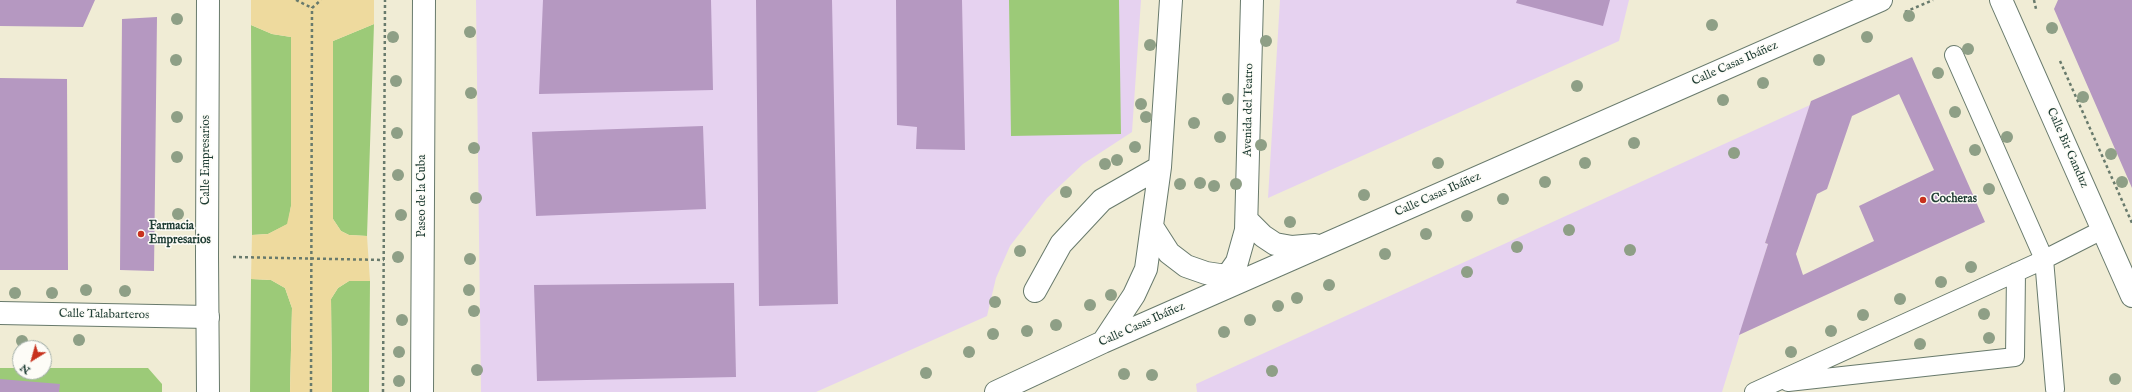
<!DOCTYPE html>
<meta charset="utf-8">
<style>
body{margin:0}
#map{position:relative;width:2132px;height:392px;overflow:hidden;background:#f0ecd5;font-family:"IM FELL English",serif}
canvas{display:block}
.north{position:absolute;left:12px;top:340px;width:40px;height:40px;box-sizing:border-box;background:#fdfcf7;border:1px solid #a4b0a9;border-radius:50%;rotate:217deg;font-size:11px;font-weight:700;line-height:16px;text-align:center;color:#1f3d34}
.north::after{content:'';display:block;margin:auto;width:14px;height:18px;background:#c8321e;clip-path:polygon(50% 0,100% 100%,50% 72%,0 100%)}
</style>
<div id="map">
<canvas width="2132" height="392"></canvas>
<div class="north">N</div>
</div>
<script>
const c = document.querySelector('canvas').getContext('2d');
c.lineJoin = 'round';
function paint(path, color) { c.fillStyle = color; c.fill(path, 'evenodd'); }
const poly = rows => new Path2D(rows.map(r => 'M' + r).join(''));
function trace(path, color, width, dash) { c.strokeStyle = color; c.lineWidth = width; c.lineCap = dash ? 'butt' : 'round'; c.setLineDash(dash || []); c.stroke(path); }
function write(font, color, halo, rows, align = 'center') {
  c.font = font + ' "IM FELL English",serif'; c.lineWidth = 3; c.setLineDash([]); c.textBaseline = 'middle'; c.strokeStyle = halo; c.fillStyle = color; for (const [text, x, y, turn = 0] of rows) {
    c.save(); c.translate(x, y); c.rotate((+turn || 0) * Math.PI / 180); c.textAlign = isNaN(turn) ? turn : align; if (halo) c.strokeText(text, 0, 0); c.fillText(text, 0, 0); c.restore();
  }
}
paint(poly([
 [476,0,1141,0,1132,132,1083,164,1047,198,1010,246,996,278,987,316,816,392,481,392],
 [1280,0,1629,0,1619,41,1268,198],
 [1810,105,1765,243,1768,244,1722,392,1197,392,1196,384]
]), '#e6d2f0');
paint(poly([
 [1009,0,1119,0,1121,134,1011,136],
 [374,24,367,236,349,235,341,231,333,219,333,41],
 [251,25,272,34,291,37,291,206,288,224,268,234,252,235],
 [251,279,271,280,285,288,292,308,290,392,250,392],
 [349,281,370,281,369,392,332,392,331,299,338,288],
 [0,368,20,368,20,372,44,372,44,368,148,368,162,384,162,392,0,392]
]), '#9cca78');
paint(poly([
 [251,0,374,0,374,24,333,41,333,219,341,231,349,235,367,236,370,281,349,281,338,288,331,299,332,392,290,392,292,308,285,288,271,280,251,279,252,235,268,234,287,224,291,206,291,37,272,34,251,25]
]), '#eeda9e');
paint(poly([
 [0,0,95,0,83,27,0,26],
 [543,0,711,0,713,90,539,94],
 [756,0,832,0,838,304,759,306],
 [896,0,962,0,965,150,916,149,917,127,897,125],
 [1517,0,1610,0,1603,26,1516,3],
 [2058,0,2132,0,2132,188,2054,9],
 [157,17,154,271,120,270,122,19],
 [1912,57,1985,222,1739,335,1768,244,1765,243,1811,101],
 [1899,94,1934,170,1859,206,1874,241,1803,275,1796,254,1817,194,1827,189,1852,116],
 [0,78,67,79,68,270,0,270],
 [703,126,706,209,536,216,532,132],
 [734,283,736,377,537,381,534,285],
 [0,379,60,384,59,392,0,392]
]), '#b598c1');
const lane = poly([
 [1954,55,2044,259,2055,389],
 [1788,382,2015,357,2016,272],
 [1754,392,2041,261,2104,229]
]);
const street = poly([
 [2001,0,2132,296],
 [1247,220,1263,236,1275,244,1292,247,1315,245],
 [1153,228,1169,253,1186,266,1206,273,1240,278],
 [1035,291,1061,244,1102,200,1160,167],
 [1216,292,1237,262,1246,230,1252,0],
 [0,313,208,317],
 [1103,342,1134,295,1146,269,1160,167,1171,0],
 [996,392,1103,342,1881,0]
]);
const secondary = poly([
 [208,0,207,256,208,392],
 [422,392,424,0]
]);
trace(lane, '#687a6c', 20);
trace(street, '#687a6c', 24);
trace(secondary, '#687a6c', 24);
trace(poly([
 [296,0,312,8],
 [2034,0,2036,9],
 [1905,12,1933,0],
 [2060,61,2132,223],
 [233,257,384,260],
 [311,392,312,8,321,0],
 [383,392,385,0]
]), '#687a6c', 2.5, [3, 3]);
trace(lane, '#fff', 18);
trace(street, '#fff', 22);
trace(secondary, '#fff', 22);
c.fillStyle = '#8e9f86';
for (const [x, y] of [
 [1909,16],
 [177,19],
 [1712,25],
 [2052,28],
 [470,32],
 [393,37],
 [1867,37],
 [1266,41],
 [1150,45],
 [1968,49],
 [176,60],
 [1819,60],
 [1938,73],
 [396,81],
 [1763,83],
 [1577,86],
 [471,93],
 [2083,97],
 [1228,99],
 [1723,100],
 [1141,104],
 [1955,112],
 [177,117],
 [1146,117],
 [1194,123],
 [397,133],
 [1220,137],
 [2007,137],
 [1634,143],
 [1261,145],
 [1135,147],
 [474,148],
 [1975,150],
 [1734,153],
 [2111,154],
 [177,157],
 [1117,160],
 [1438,163],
 [1585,163],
 [1105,164],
 [398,175],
 [1545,182],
 [2122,182],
 [1200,183],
 [1180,184],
 [1236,184],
 [1214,186],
 [1989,189],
 [1066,192],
 [1364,195],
 [476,198],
 [1503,199],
 [178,214],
 [401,215],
 [1467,216],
 [1290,222],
 [1569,230],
 [1426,234],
 [1517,247],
 [1630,250],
 [1020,251],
 [1385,254],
 [398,257],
 [470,259],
 [1971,267],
 [1467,272],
 [1941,282],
 [1329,285],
 [86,290],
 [469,290],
 [125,291],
 [15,293],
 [52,293],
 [1111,295],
 [1297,298],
 [1900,299],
 [995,302],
 [1090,305],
 [1278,306],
 [474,311],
 [1984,314],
 [1863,315],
 [402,320],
 [1250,320],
 [1056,325],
 [1027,331],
 [1831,331],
 [1224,332],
 [993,334],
 [1989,338],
 [79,340],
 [22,341],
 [1920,344],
 [399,352],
 [969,352],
 [1791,352],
 [477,370],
 [1272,371],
 [926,373],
 [1124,374],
 [1152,375],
 [2115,379],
 [399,381]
]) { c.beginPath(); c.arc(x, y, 6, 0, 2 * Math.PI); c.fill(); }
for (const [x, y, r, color] of [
 [1923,200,4,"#c8321e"],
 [141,234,4,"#c8321e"]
]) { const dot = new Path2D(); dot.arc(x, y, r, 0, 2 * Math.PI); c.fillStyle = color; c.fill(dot); trace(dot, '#fdfcf7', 1.5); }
write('12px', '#1f3d34', '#fdfcf7', [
 ["Calle Casas Ibáñez",1735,64,-24],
 ["Avenida del Teatro",1249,110,-89],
 ["Calle Bir Ganduz",2067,148,66],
 ["Calle Empresarios",207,160,-90],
 ["Calle Casas Ibáñez",1438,195,-24],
 ["Paseo de la Cuba",423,196,-90],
 ["Calle Talabarteros",104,315,1],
 ["Calle Casas Ibáñez",1142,325,-24]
]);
write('bold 12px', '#1f3d34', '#fdfcf7', [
 ["Cocheras",1931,200],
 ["Farmacia",149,227],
 ["Empresarios",149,241]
], 'left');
</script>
